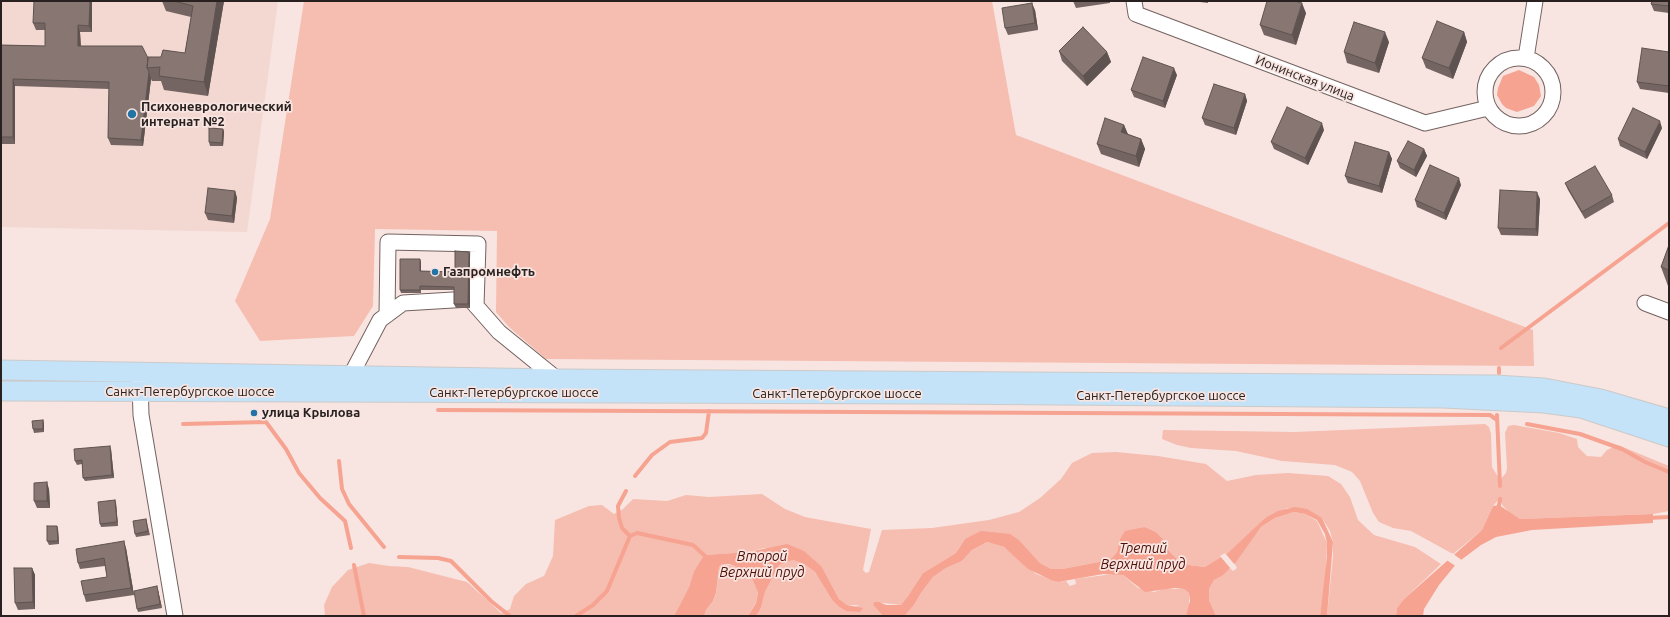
<!DOCTYPE html>
<meta charset="utf-8">
<style>
body{margin:0}
#map{position:relative;width:1670px;height:617px;overflow:hidden;background:#f8e5e1;font-family:Ubuntu,sans-serif}
canvas{display:block}
.frame{position:absolute;inset:0;border:2px solid #28211f;pointer-events:none}
</style>
<div id="map">
<canvas width="1670" height="617"></canvas>
<div class="frame"></div>
</div>
<script>
const c = document.querySelector('canvas').getContext('2d');
c.lineJoin = 'round';
function paint(path, color) { c.fillStyle = color; c.fill(path, 'evenodd'); }
const poly = rows => new Path2D(rows.map(r => 'M' + r).join(''));
function trace(path, color, width, dash) { c.strokeStyle = color; c.lineWidth = width; c.lineCap = dash ? 'butt' : 'round'; c.setLineDash(dash || []); c.stroke(path); }
function write(font, color, halo, rows, align = 'center') {
  c.font = font + ' Ubuntu,sans-serif'; c.lineWidth = 3.5; c.setLineDash([]); c.textBaseline = 'middle'; c.strokeStyle = halo; c.fillStyle = color; for (const [text, x, y, turn = 0] of rows) {
    c.save(); c.translate(x, y); c.rotate((+turn || 0) * Math.PI / 180); c.textAlign = isNaN(turn) ? turn : align; if (halo) c.strokeText(text, 0, 0); c.fillText(text, 0, 0); c.restore();
  }
}
paint(poly([
 [1,1,278,1,247,232,1,227]
]), '#f3d7d1');
paint(poly([
 [304,1,992,1,1016,135,1533,330,1534,366,546,359,509,327,496,312,497,231,375,229,373,306,354,336,260,341,235,301,270,219],
 [1485,424,1489,427,1491,434,1492,467,1500,480,1506,473,1507,468,1505,433,1508,426,1514,425,1559,433,1577,439,1578,447,1587,456,1601,457,1607,450,1618,445,1669,466,1669,511,1653,514,1520,519,1511,514,1503,506,1499,499,1493,506,1482,530,1453,554,1411,531,1393,528,1379,522,1373,513,1360,481,1352,472,1335,465,1282,461,1236,451,1191,448,1177,445,1162,439,1163,430,1295,432],
 [1116,452,1158,456,1206,464,1227,481,1256,475,1288,473,1328,476,1341,484,1350,497,1358,520,1374,535,1415,547,1441,564,1404,599,1397,608,1396,616,1327,616,1333,557,1333,542,1330,531,1322,518,1288,508,1265,518,1227,555,1205,567,1189,565,1177,559,1169,551,1164,540,1156,532,1145,527,1120,539,1117,552,1110,560,1062,569,1051,569,1040,563,1020,541,965,539,956,553,923,573,908,596,901,605,874,602,873,605,883,616,756,616,761,608,765,592,779,565,793,560,804,564,815,572,832,600,839,607,846,611,859,605,847,605,839,599,822,567,764,548,749,552,704,555,694,571,689,587,674,616,325,616,324,605,332,587,348,570,369,563,389,566,408,567,467,582,501,613,510,609,514,596,526,584,544,576,553,556,555,520,589,506,602,505,614,514,623,509,633,499,667,501,686,495,709,497,762,494,785,509,805,517,871,529,863,570,866,573,869,572,882,530,932,528,989,520,1019,512,1040,498,1061,479,1072,463,1092,453],
 [1294,512,1305,514,1317,521,1327,543,1326,574,1320,616,1216,616,1209,600,1209,589,1214,580,1230,568,1233,571,1237,568,1234,563,1261,527,1275,518],
 [987,542,1004,547,1036,574,1058,582,1066,581,1070,586,1076,584,1075,579,1113,574,1123,575,1138,588,1154,592,1164,589,1184,589,1189,593,1189,609,1186,616,903,616,914,605,921,593,933,577,946,568,962,561,972,550],
 [722,564,736,566,751,576,758,593,756,602,748,616,704,616,706,610,713,601,716,594,719,567]
]), '#f6bdb1');
paint(poly([
 [1519,70,1534,77,1539,85,1541,96,1534,106,1517,112,1506,108,1502,104,1497,95,1498,88,1503,76],
 [1499,505,1520,519,1653,514,1653,523,1532,530,1496,537,1481,545,1457,563,1439,585,1424,609,1423,616,1396,616,1397,608,1404,599,1482,530,1493,506],
 [1295,507,1307,509,1322,518,1333,542,1327,616,1320,616,1327,557,1327,543,1325,534,1317,520,1305,514,1294,512,1275,518,1261,527,1236,562,1223,575,1214,580,1209,589,1209,600,1216,616,1186,616,1190,601,1189,593,1184,589,1175,588,1145,592,1123,575,1103,574,1058,582,1051,580,1028,569,1004,547,987,542,972,550,962,561,946,568,933,577,921,593,914,605,905,615,883,616,873,605,874,602,879,602,886,605,901,605,908,596,923,573,956,553,965,539,981,531,1010,534,1020,541,1040,563,1051,569,1062,569,1110,560,1117,552,1120,539,1125,531,1145,527,1156,532,1164,540,1169,551,1177,559,1189,565,1205,567,1228,553,1265,518,1278,511],
 [787,544,804,551,822,567,839,599,847,605,863,608,860,612,846,611,839,607,832,600,815,572,804,564,793,560,779,565,765,592,761,608,756,616,748,616,756,603,758,593,751,576,743,569,729,564,722,564,719,567,716,593,713,601,706,610,704,616,674,616,689,587,694,571,704,555,749,552]
]), '#f6a391');
paint(poly([
 [1225,553,1235,565,1231,569,1220,556],
 [1452,553,1463,561,1457,567,1445,559]
]), '#f8e5e1');
trace(poly([
 [1501,348,1669,223],
 [1499,373,1499,368],
 [438,410,1490,415,1497,420],
 [1497,415,1500,486],
 [183,424,266,422,286,449,299,473,320,498,345,521,351,548],
 [1527,424,1580,434,1622,449,1645,462,1669,472],
 [339,461,342,489,349,504,384,547],
 [635,476,652,455,670,442,702,438,706,433,709,411],
 [626,491,618,506,619,518,622,528,630,536],
 [1498,511,1500,499],
 [1648,518,1669,517],
 [399,557,438,558,451,561,491,601,510,616],
 [354,565,364,616],
 [576,616,593,605,607,591,630,536,637,533,693,545,704,555]
]), '#f6a391', 4);
const minor = poly([
 [1134,1,1136,14,1425,123,1488,108],
 '1485 92a34 34 0 1 1 68 0a34 34 0 1 1-68 0Z',
 [1526,58,1535,1],
 [1645,303,1669,312],
 [387,315,388,242,478,244,476,306],
 [350,377,380,320,403,303,470,299,499,332,557,379],
 [140,382,141,415,175,616]
]);
const major = poly([
 [1,370,557,379,1496,385,1544,388,1601,399,1669,419],
 [1,391,932,394,1443,398,1544,403,1581,408,1669,437]
]);
trace(minor, '#73625f', 17);
trace(major, '#cbcac9', 21);
trace(minor, '#fff', 15);
trace(major, '#c4e2f8', 19);
paint(poly([
 [92,1,92,32,80,32,81,46,148,58,161,57,185,53,191,17,166,11,162,1,224,1,208,96,164,90,161,81,152,81,151,79,143,146,111,145,108,138,109,89,15,86,15,144,1,144,1,45,45,46,45,30,36,30,33,23],
 [1073,1,1110,1,1110,3,1076,8],
 [1192,1,1208,1,1208,3],
 [1669,1,1669,13,1654,11,1651,4],
 [1035,10,1038,30,1008,35,1005,28],
 [1306,13,1296,45,1264,35,1260,25],
 [1464,32,1467,42,1453,79,1426,68,1422,58],
 [1389,42,1379,73,1347,63,1344,52],
 [1059,51,1107,52,1111,62,1087,86,1062,61],
 [1669,52,1669,93,1640,89,1637,82],
 [1177,75,1165,108,1134,97,1131,90],
 [1245,94,1247,101,1236,135,1205,125,1202,118],
 [1124,125,1128,134,1141,139,1145,149,1139,167,1101,154,1097,144],
 [1662,128,1647,159,1620,146,1618,139],
 [223,129,224,132,223,146,210,146,209,142],
 [1324,130,1308,165,1274,149,1271,142],
 [1424,149,1427,156,1416,177,1400,168,1397,161],
 [1389,152,1392,159,1382,193,1348,183,1345,176],
 [1565,183,1612,195,1614,202,1585,219,1568,190],
 [1461,185,1446,220,1417,207,1415,200],
 [235,191,237,198,234,223,208,220,205,213],
 [1540,199,1538,236,1501,235,1498,228],
 [1669,245,1669,286,1668,286,1661,267],
 [470,255,470,308,456,308,454,304,454,290,421,290,421,293,401,293,400,290,420,259,421,263,421,271,455,272],
 [43,420,44,424,44,432,34,433,33,429],
 [111,449,114,478,85,481,83,478,82,464,77,465,75,461],
 [49,489,50,508,37,508,34,501],
 [115,500,116,503,118,526,101,527,100,524],
 [146,519,150,535,136,537,135,534],
 [57,526,58,529,59,544,49,545,47,541],
 [126,548,134,595,86,602,84,595,107,577,105,566,80,569,78,563],
 [32,568,35,575,35,609,18,610,15,603],
 [158,590,162,608,138,612,137,609]
]), '#746562');
paint(poly([
 [90,1,92,1,92,32,89,26],
 [217,1,224,1,208,96,204,82],
 [1032,3,1035,10,1038,30,1035,23],
 [1302,3,1306,13,1296,45,1292,35],
 [78,25,80,32,81,53,78,46],
 [1385,32,1389,42,1379,73,1375,63],
 [1464,32,1467,42,1453,79,1449,68],
 [1107,52,1111,62,1087,86,1083,76],
 [1174,68,1177,75,1165,108,1163,101],
 [149,72,151,79,143,146,141,140],
 [13,79,15,86,15,144,13,137],
 [1245,94,1247,101,1236,135,1234,128],
 [1660,121,1662,128,1647,159,1645,152],
 [1322,123,1324,130,1308,165,1305,158],
 [1124,125,1128,135,1121,132],
 [223,129,224,132,223,146,222,143],
 [1141,139,1145,149,1139,167,1136,156],
 [1424,149,1427,156,1416,177,1414,170],
 [1389,152,1392,159,1382,193,1379,186],
 [1459,178,1461,185,1446,220,1444,213],
 [235,191,237,198,234,223,232,216],
 [1537,192,1540,199,1538,236,1536,229],
 [469,252,470,255,470,308,468,304],
 [420,259,421,263,421,275,420,271],
 [43,420,44,424,44,432,43,429],
 [110,446,111,449,114,478,112,475],
 [47,482,49,489,50,508,47,501],
 [115,500,116,503,118,526,117,522],
 [57,526,58,529,59,544,58,541],
 [124,541,126,548,134,595,131,588],
 [32,568,35,575,35,609,33,602],
 [157,586,158,590,162,608,160,604]
]), '#5e5350');
const building = poly([
 [34,1,90,1,89,26,78,25,78,46,142,46,148,58,147,68,149,72,141,140,108,138,109,82,13,79,13,137,1,137,1,45,45,46,45,23,33,23,34,1],
 [174,1,217,1,204,82,159,76,160,67,147,68,148,57,161,57,163,50,185,53,193,6,174,1],
 [1267,1,1295,1,1302,3,1292,35,1260,25,1267,1],
 [1652,1,1669,1,1669,6,1651,4,1652,1],
 [1032,3,1035,23,1005,28,1002,8,1032,3],
 [1437,21,1464,32,1449,68,1422,58,1437,21],
 [1354,22,1385,32,1375,63,1344,52,1354,22],
 [1083,27,1107,52,1083,76,1059,51,1083,27],
 [1642,48,1669,52,1669,86,1637,82,1642,48],
 [1143,57,1174,68,1163,101,1131,90,1143,57],
 [1214,84,1245,94,1234,128,1202,118,1214,84],
 [1287,107,1322,123,1305,158,1271,142,1287,107],
 [1633,108,1660,121,1645,152,1618,139,1633,108],
 [1105,118,1124,125,1121,132,1141,139,1136,156,1097,144,1105,118],
 [209,128,223,129,222,143,209,142,209,128],
 [1408,141,1424,149,1414,170,1397,161,1408,141],
 [1355,142,1389,152,1379,186,1345,176,1355,142],
 [1430,165,1459,178,1444,213,1415,200,1430,165],
 [1595,166,1612,195,1582,212,1565,183,1595,166],
 [208,188,235,191,232,216,205,213,208,188],
 [1500,190,1537,192,1536,229,1498,228,1500,190],
 [1669,245,1669,270,1661,267,1669,245],
 [455,251,469,252,468,304,454,304,454,287,420,286,420,290,400,290,400,259,420,259,420,271,455,272,455,251],
 [43,420,43,429,33,429,32,421,43,420],
 [110,446,112,475,83,478,82,460,75,461,74,449,110,446],
 [47,482,47,501,34,501,34,483,47,482],
 [115,500,117,522,100,524,98,502,115,500],
 [146,519,148,531,135,534,133,521,146,519],
 [47,526,57,526,58,541,47,541,47,526],
 [124,541,131,588,84,595,81,581,107,577,104,558,78,563,76,549,124,541],
 [14,568,32,568,33,602,15,603,14,568],
 [157,586,160,604,137,609,134,591,157,586]
]);
paint(building, '#877672');
trace(building, '#5e5350', 1);
for (const [x, y, r, color] of [
 [132,114,5,"#2473a5"],
 [435,272,4,"#2473a5"],
 [254,413,4,"#2473a5"]
]) { const dot = new Path2D(); dot.arc(x, y, r, 0, 2 * Math.PI); c.fillStyle = color; c.fill(dot); trace(dot, '#f8e5e1', 1.5); }
write('13px', '#28211f', '#f8e5e1', [
 ["Ионинская улица",1305,78,21],
 ["Санкт-Петербургское шоссе",190,392],
 ["Санкт-Петербургское шоссе",514,393],
 ["Санкт-Петербургское шоссе",837,394],
 ["Санкт-Петербургское шоссе",1161,396]
]);
write('bold 13px', '#28211f', '#f8e5e1', [
 ["Психоневрологический",141,107],
 ["интернат №2",141,122],
 ["Газпромнефть",443,272],
 ["улица Крылова",262,413]
], 'left');
write('italic 14px', '#4e0f05', '#f8e5e1', [
 ["Третий",1143,548],
 ["Верхний пруд",1143,564],
 ["Второй",762,556],
 ["Верхний пруд",762,572]
]);
</script>
